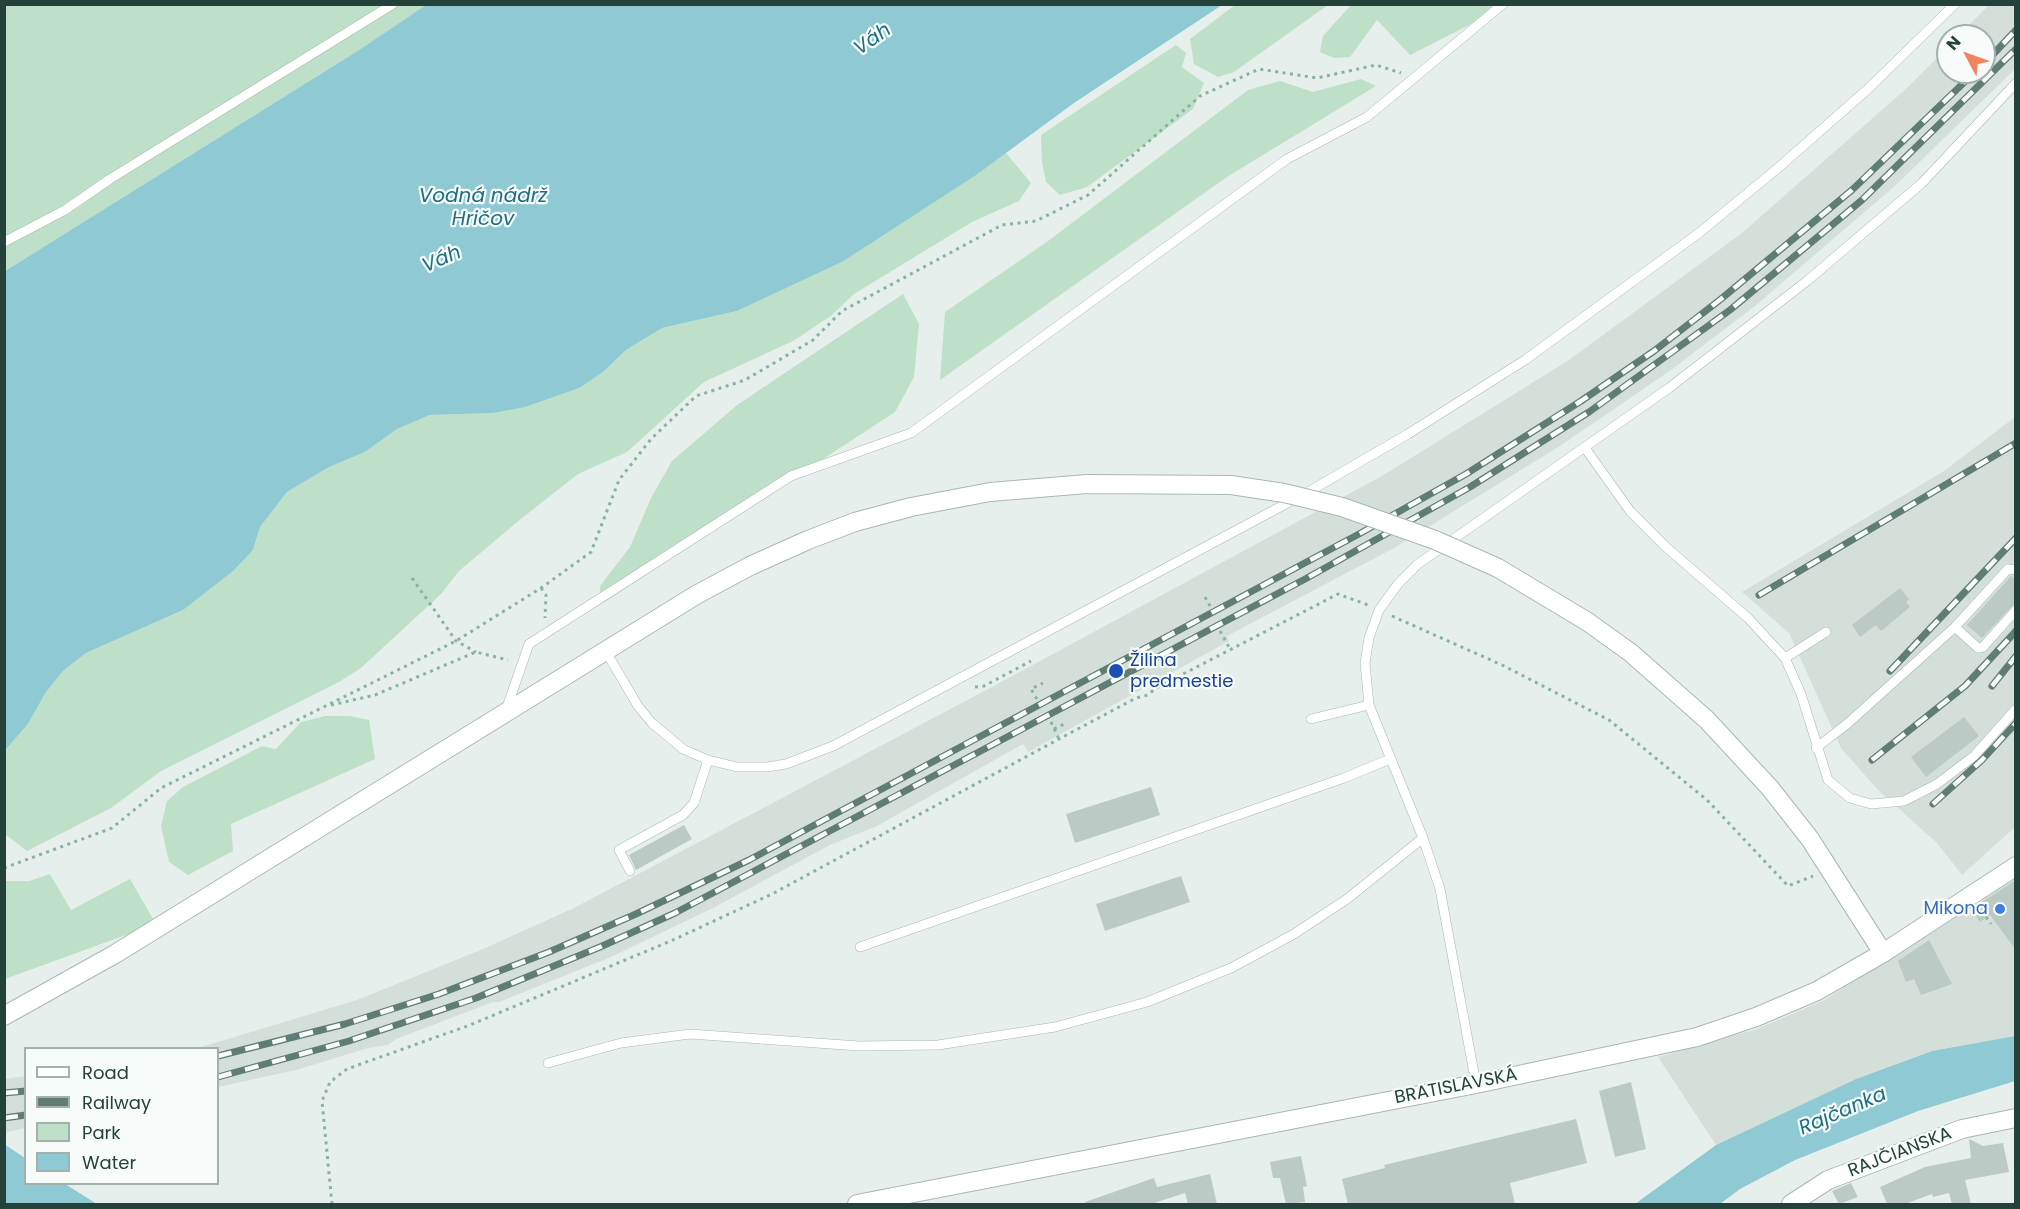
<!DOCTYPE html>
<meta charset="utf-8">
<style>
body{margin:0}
#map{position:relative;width:2020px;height:1209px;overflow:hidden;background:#e6efeb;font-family:Poppins,sans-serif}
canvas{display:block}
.frame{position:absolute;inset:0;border:6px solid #24423a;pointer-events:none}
.legend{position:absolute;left:24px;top:1047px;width:195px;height:138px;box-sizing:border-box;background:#f7fbf9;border:2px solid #a3b1ad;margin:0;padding:8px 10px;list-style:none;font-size:18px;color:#24423a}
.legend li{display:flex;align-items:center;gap:12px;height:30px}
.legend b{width:30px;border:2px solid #a3b1ad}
.north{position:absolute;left:1936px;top:24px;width:60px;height:60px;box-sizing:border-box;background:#f7fbf9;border:2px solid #a3b1ad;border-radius:50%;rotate:311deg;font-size:16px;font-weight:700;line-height:24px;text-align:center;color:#24423a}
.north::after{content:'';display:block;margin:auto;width:21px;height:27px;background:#f4845f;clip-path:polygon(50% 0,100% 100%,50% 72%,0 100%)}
</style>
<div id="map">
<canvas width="2020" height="1209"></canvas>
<div class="frame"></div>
<ul class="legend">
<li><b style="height:8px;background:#fff"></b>Road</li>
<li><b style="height:8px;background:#5f7d75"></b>Railway</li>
<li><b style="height:16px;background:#bfe0c8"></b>Park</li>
<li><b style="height:16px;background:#8ec9d4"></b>Water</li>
</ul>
<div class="north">N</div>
</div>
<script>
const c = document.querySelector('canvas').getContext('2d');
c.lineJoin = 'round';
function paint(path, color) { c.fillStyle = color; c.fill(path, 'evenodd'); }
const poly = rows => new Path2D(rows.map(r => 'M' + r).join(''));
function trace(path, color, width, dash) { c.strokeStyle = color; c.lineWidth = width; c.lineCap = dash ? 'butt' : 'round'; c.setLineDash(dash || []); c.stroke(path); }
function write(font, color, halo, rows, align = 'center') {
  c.font = font + ' Poppins,sans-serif'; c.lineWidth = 4.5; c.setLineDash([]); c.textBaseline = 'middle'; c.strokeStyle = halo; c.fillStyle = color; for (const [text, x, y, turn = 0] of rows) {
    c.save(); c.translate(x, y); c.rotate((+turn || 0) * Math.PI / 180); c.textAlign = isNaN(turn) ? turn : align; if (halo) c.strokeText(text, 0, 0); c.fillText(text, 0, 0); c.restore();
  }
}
paint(poly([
 [1989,5,2015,5,2015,69,1896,185,1755,306,1671,370,1560,446,1394,548,1227,636,1229,641,1028,752,1023,744,877,826,830,845,713,908,611,957,499,1002,493,1002,396,1039,388,1045,368,1048,296,1070,218,1087,218,1048,198,1048,357,1000,483,949,574,908,992,687,1382,476,1569,360,1742,233,1908,87,1948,47,1948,72,1984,72,1984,36,1958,36],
 [2015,417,2015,827,1962,875,1937,843,1878,790,1841,748,1789,633,1742,592,1944,471],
 [2015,875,2015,1036,1932,1051,1856,1079,1716,1145,1658,1057,1757,1029,1825,1000],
 [25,1076,25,1128,5,1133,5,1079]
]), '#d4dfda');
paint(poly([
 [5,5,426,5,356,52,5,271],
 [1235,5,1235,4,1328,5,1234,72,1218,77,1194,64,1190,39],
 [1351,5,1491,5,1495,12,1410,55,1377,20,1350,57,1334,58,1320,52,1323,36],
 [1176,45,1186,53,1182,67,1204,83,1193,109,1087,187,1060,195,1046,182,1042,162,1041,135],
 [1361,79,1376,86,1227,177,940,380,945,312,1048,241,1248,90,1280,81,1313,92],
 [1006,153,1031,183,1019,201,972,222,854,294,832,315,793,341,704,382,627,452,578,474,522,518,459,571,441,594,361,668,339,682,161,771,111,808,27,851,5,834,4,750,28,724,46,692,63,671,86,653,183,610,253,550,260,527,287,492,329,467,365,452,397,429,430,415,493,413,603,372,626,350,662,328,737,311,842,262],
 [903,294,919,324,914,377,895,412,600,605,600,586,630,547,651,498,672,461,737,405],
 [325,716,350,716,369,720,375,759,231,824,233,851,188,875,169,862,161,826,167,801,183,787,262,746,276,749,301,722],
 [50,874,71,910,130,879,156,924,5,979,5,881,29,881]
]), '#bfe0c8');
paint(poly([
 [426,5,1222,5,1074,103,976,175,842,262,737,311,662,328,626,350,603,372,579,388,525,407,493,413,430,415,397,429,365,452,329,467,287,492,260,527,253,550,233,571,183,610,86,653,63,671,46,692,28,724,5,750,5,271,356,52],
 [2015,1036,2015,1081,1918,1111,1795,1160,1740,1189,1720,1204,1635,1204,1716,1145,1856,1079,1932,1051],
 [4,1144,25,1158,26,1184,65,1184,97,1204,5,1204]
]), '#8ec9d4');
paint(poly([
 [2011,576,2016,580,2016,602,1982,638,1967,625],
 [1900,588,1909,599,1906,602,1910,607,1881,631,1876,625,1860,637,1852,625],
 [1964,717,1979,736,1926,777,1911,757],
 [1151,787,1160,815,1075,843,1066,814],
 [684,825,692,839,636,870,629,855],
 [1181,876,1190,902,1105,931,1096,904],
 [2016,880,2016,950,1990,915,1980,922,1971,909],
 [1929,940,1952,984,1921,995,1914,979,1906,982,1898,961],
 [1631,1082,1646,1149,1615,1157,1599,1091],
 [1576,1119,1587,1163,1510,1183,1515,1204,1348,1204,1342,1179,1385,1168,1384,1165],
 [1969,1139,1983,1146,2003,1143,2009,1172,1965,1180,1971,1204,1952,1204,1949,1193,1933,1197,1932,1194,1905,1204,1887,1204,1880,1187,1925,1167,1971,1158],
 [1301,1156,1307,1186,1303,1187,1305,1202,1286,1204,1280,1178,1273,1178,1270,1162],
 [1210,1174,1217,1204,1188,1204,1185,1193,1151,1204,1085,1204,1085,1202,1154,1178,1157,1187],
 [1851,1183,1858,1197,1839,1204,1832,1191]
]), '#bbcac4');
const lane = poly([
 [4,242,65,210,110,179,393,4],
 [1585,448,1630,511,1666,547,1748,618,1785,658,1801,694,1828,780,1850,798,1871,804,1904,801,1937,784,1974,756,2016,709],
 [1955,627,1978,648,1983,647,2016,610],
 [605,650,638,706,652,723,683,749,708,760,737,767,767,767,786,764,833,746,1308,492,1408,434,1525,360,1699,233,1778,168,1869,88,1955,4],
 [1785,658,1826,632],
 [506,710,529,644,791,476,911,433,1287,159,1367,117,1503,4],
 [1311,719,1369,705],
 [1816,748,1847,724,1955,627,2008,569,2016,570],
 [630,871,619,850,683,815,694,803,708,760],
 [860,947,1344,778,1390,759],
 [548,1063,621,1043,690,1034,859,1046,938,1045,1055,1027,1147,1002,1231,968,1294,934,1347,899,1423,838],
 [1476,1084,1440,889,1423,838,1369,705,1365,663,1369,638,1379,610,1398,584,1418,564,1669,388,1807,281,1922,183,2016,83]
]);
const street = poly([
 [1498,568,1588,622,1631,653,1707,720,1770,788,1810,839,1883,953],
 [4,1016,115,954,696,595,750,566,808,540,855,522,911,507,990,492,1087,484,1231,485],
 [857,1204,1476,1084,1697,1037,1756,1017,1817,991,1883,953,2016,866],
 [1791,1204,1828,1180,1962,1129,2016,1118]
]);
trace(lane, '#a8b8b2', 10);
trace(street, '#a8b8b2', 20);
trace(poly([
 [412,578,456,641,476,652],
 [541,588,546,595,545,618],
 [1205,597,1210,606],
 [1392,616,1502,665,1609,720,1707,800,1788,886,1813,876],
 [1220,631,1230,649],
 [975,687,984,686,1031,661],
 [1037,699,1031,689,1043,683],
 [331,705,375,695,476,652,508,660],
 [1051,722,1059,739],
 [1054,729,1064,724],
 [4,868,112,828,161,788,456,641,541,588,591,552,619,480,651,439,696,396,745,380,813,340,842,311,1002,225,1036,221,1088,195,1200,96,1259,69,1317,78,1376,65,1401,73],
 [1986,917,1991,924],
 [332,1204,322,1101,330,1082,347,1069,470,1025,673,940,772,894,1059,739,1136,698,1148,695,1156,688,1338,594,1368,605]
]), '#86b3a5', 3, [3, 4.5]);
trace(lane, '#fff', 9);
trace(street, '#fff', 18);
const rail = poly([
 [1984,64,2016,30],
 [1759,595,2016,443],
 [1890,671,2016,538],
 [1992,686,2016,656],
 [1872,760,1965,686,2016,631],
 [1933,804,1982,760,2016,723],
 [218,1056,345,1024,439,994,549,952,636,914,749,860,1359,534,1466,474,1581,401,1654,351,1721,299,1852,190,1975,72],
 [218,1077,349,1041,476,998,600,947,675,913,1307,578,1470,487,1589,412,1730,310,1862,200,2016,49],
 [4,1093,26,1091],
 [4,1118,26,1115]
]);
trace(rail, '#5f7d75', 7);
trace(rail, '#f7fbf9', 4.5, [14]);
const streetBridge = poly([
 [1231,485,1284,493,1342,507,1435,540,1498,568]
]);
trace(streetBridge, '#a8b8b2', 20, []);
trace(streetBridge, '#fff', 18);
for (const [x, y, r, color] of [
 [1116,671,8,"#1a4fb4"],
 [2000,909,6,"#3f7fe0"]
]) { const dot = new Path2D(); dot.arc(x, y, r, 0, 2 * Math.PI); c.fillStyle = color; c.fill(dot); trace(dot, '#f7fbf9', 2); }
write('18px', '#164399', '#f7fbf9', [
 ["Žilina",1130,661],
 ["predmestie",1130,682]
], 'left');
write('18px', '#366cbe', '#f7fbf9', [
 ["Mikona",1988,909]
], 'right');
write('18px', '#24423a', '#f7fbf9', [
 ["BRATISLAVSKÁ",1456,1087,-11],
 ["RAJČIANSKA",1900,1153,-21]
]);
write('italic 20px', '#1c6f80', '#f7fbf9', [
 ["Váh",873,40,-35],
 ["Vodná nádrž",483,197],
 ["Hričov",483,220],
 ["Váh",442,260,-23],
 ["Rajčanka",1843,1112,-23]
]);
</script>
